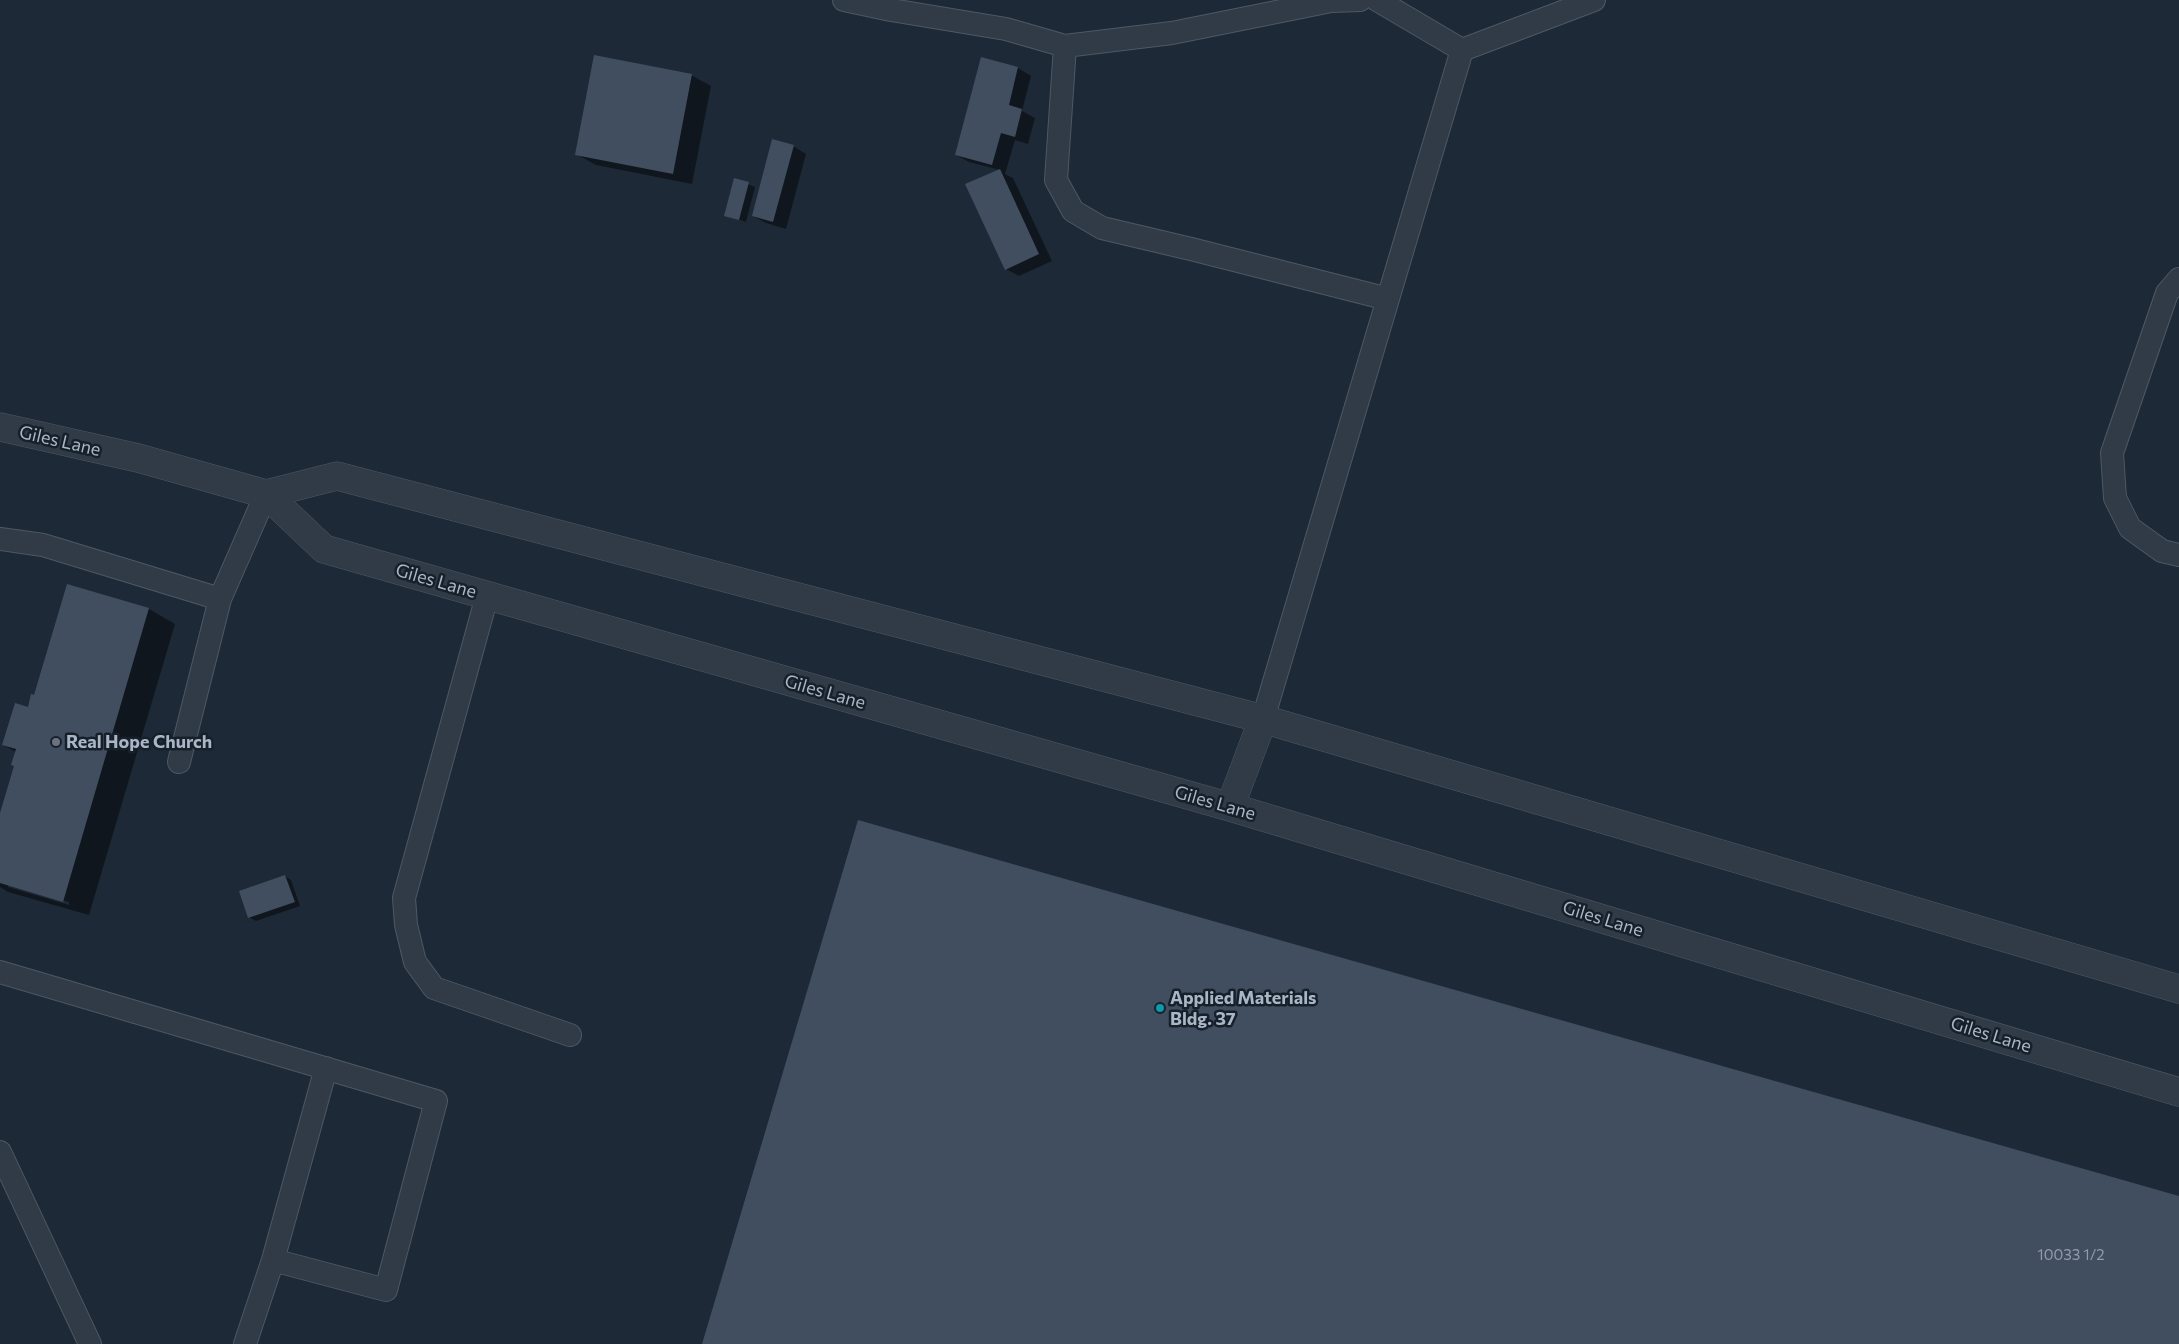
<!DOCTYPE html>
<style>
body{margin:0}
canvas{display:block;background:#1d2936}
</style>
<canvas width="2179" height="1344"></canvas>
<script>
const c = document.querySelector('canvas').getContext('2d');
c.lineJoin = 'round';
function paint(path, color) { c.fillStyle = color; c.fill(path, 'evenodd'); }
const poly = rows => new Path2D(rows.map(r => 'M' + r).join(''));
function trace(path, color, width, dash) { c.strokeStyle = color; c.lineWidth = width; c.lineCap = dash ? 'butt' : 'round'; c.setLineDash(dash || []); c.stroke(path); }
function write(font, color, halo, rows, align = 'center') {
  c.font = font + ' Commissioner,sans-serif'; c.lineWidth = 5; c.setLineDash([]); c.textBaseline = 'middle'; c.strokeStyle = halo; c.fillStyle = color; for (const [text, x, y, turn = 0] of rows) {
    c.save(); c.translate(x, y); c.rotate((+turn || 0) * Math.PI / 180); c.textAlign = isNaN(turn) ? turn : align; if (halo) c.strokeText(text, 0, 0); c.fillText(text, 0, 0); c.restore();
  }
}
paint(poly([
 [982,59,1018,68,1031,76,1022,111,1035,118,1028,144,1015,140,1005,174,1013,178,1052,261,1019,276,1006,269,1000,170,969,162,956,155],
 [691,75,711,86,692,184,596,165,576,154],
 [793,146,806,154,786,229,766,223,753,216],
 [748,184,755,187,746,222,726,215],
 [68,585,149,609,175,624,89,915,8,892,0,887,0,818,15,766,16,752,3,745,35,696],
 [8,884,69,902,69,905,8,887],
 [285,876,291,880,300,906,256,921,249,917]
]), '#0007');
paint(poly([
 [594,55,692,74,673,174,575,155],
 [981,57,1018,67,1009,105,1022,109,1015,137,1001,133,992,165,955,155],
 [772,139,794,145,773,222,752,216],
 [1000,169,1039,254,1005,270,965,184],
 [734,178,749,182,739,220,724,216],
 [67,584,149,608,63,902,0,883,0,813,14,766,11,765,16,749,2,745,15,703,28,707,31,694,34,695],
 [858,820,2179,1196,2179,1344,702,1344],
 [285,875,295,902,248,918,239,891]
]), '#404e5f');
const service = poly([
 [844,0,891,10,1006,29,1065,46],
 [1360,0,1331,1,1172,33,1065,46,1056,180,1073,211,1102,228,1191,249,1388,299],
 [1377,0,1462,50],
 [2179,279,2167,293,2112,453,2115,498,2130,528,2162,551,2179,555],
 [0,539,43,545,220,599],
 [487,596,404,898,406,925,415,962,434,988,570,1035],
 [1263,719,1462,50,1594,0],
 [179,762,220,599,266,494],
 [0,972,436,1101,386,1290,273,1260],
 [0,1152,90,1344],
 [245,1344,273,1260,326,1068]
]);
const tertiary = poly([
 [0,427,138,458,266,494,324,549,1230,807,2179,1092],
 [266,494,337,476,1263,719,2179,989],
 [1230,807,1263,719]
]);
trace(service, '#4e5865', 24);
trace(tertiary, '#4e5865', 29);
trace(service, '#313b47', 22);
trace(tertiary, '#313b47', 28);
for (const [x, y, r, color] of [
 [56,742,5,"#6b7280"],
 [1160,1008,5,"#0f9aa8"]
]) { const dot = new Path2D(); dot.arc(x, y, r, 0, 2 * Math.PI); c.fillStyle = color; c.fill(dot); trace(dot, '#16202b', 2); }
write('15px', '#909bac', null, [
 ["10033 1/2",2071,1255]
]);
write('18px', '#aab5c5', '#16202b', [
 ["Giles Lane",60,441,13],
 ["Giles Lane",436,581,16],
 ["Giles Lane",825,692,16],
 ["Giles Lane",1215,803,16],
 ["Giles Lane",1603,919,17],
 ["Giles Lane",1991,1035,17]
]);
write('bold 18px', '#aab5c5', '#16202b', [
 ["Real Hope Church",66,742],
 ["Applied Materials",1170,998],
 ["Bldg. 37",1170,1019]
], 'left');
</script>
